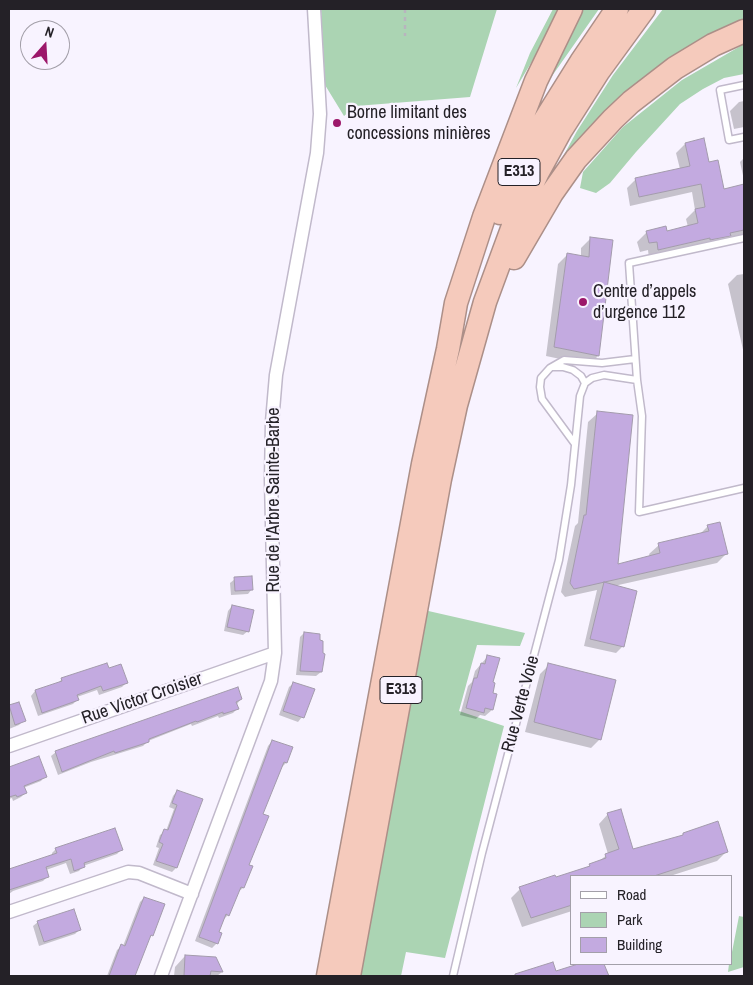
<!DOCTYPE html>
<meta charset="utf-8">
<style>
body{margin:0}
#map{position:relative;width:753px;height:985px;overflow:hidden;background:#f8f3ff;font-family:"Archivo Narrow",sans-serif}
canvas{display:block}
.frame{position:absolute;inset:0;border:10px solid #242127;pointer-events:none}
.legend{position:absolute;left:570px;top:875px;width:162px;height:90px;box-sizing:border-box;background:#f8f3ff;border:1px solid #a39fa9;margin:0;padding:6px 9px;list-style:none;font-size:15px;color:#242127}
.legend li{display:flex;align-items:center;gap:10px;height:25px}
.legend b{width:25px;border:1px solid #a39fa9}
.north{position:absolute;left:20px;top:20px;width:50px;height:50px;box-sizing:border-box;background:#f8f3ff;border:1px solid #a39fa9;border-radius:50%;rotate:19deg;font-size:14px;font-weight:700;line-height:20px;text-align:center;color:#242127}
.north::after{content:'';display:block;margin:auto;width:18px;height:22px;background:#9c176a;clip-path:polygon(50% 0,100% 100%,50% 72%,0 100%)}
</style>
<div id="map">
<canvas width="753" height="985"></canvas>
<div class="frame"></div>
<ul class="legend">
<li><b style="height:6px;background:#fff"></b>Road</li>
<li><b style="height:14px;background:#abd4b3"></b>Park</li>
<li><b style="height:14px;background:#c3aae0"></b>Building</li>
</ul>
<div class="north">N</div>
</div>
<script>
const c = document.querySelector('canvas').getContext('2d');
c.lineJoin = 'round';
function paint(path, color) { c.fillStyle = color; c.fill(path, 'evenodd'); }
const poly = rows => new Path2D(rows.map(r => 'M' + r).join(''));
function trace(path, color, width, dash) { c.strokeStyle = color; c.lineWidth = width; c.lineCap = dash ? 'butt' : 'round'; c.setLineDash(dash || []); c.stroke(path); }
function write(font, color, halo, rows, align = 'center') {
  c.font = font + ' "Archivo Narrow",sans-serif'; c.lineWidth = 4.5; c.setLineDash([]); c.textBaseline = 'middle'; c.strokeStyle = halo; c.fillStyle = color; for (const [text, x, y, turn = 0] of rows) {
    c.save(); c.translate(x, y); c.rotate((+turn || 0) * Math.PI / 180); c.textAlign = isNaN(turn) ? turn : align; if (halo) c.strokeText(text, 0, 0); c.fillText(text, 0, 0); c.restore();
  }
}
paint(poly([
 [321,9,497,9,470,97,356,106,344,116,325,85],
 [553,9,562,9,546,38,516,88,530,53],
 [580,9,599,9,552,76,530,115],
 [663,9,744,9,744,21,554,173,577,131,613,75],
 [744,44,744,74,724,78,703,89,680,104,636,152,610,183,596,193,580,188,583,172,623,127,682,80],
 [424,610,525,633,520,646,477,645,459,711,504,726,445,958,406,952,401,976,359,976],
 [739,916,744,917,744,967,728,972,729,964,732,964,732,952]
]), '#abd4b3');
paint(poly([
 [744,101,744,127,734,129,730,111,739,102],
 [685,144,708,163,723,190,744,185,744,237,649,259,648,250,640,252,637,242,647,232,666,232,688,227,686,219,695,210,692,192,630,206,627,188,636,179,680,169,676,153],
 [744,158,744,180,740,162],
 [591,238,598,356,589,365,546,356,558,264,567,255,581,257,581,248],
 [744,274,744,354,728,284,737,275],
 [598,413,617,565,650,557,649,554,659,545,699,535,708,526,727,553,717,563,614,586,636,592,622,647,616,653,584,646,597,590,565,597,561,592,575,526,578,523,588,422],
 [235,579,252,589,248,594,231,595,230,583],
 [232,606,248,631,243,635,224,631,228,611],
 [304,633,321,653,321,672,316,676,296,675,300,637],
 [488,656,492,683,492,710,485,716,480,715,476,719,460,715,468,686,472,682,475,671],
 [549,665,600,739,591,748,525,732,540,674],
 [108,669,126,683,122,687,99,695,97,690,77,697,77,700,73,704,38,716,31,696,35,691,57,684,62,679],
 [294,683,302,717,298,722,279,715,289,687],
 [241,699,237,704,237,709,233,713,219,718,218,716,192,726,191,724,148,741,143,746,91,762,58,775,51,756,56,752],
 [18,704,23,721,19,725,9,729,9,707],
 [272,741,286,763,282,767,261,815,243,888,238,892,228,915,224,919,218,932,220,933,217,943,212,948,195,941,268,746],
 [38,758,45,776,41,781,23,788,25,793,21,797,13,801,12,798,9,799,9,768],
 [177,791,176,868,172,872,153,865,159,848,156,847,160,835,166,831,174,809,169,807,173,796],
 [608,814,632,851,680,837,684,834,726,852,717,861,670,876,572,876,572,911,522,927,511,898,520,889,586,868,590,865,598,862,608,854,599,824],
 [56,849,121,850,117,854,83,866,79,871,70,874,66,863,46,870,48,876,43,881,13,891,9,894,9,874,52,855,52,853],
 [144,898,152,935,147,940,134,976,107,976,117,950,122,946,123,946,140,902],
 [38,922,80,929,75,934,39,946,33,926],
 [185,956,215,958,222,972,217,976,174,976,175,967],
 [553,963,556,972,584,964,603,964,607,976,513,976]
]), '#0003');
const building = poly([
 [704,138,709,162,718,160,724,189,744,184,744,230,730,233,731,236,710,240,710,238,658,250,657,242,649,243,646,231,666,226,667,231,698,223,695,209,705,207,701,184,639,197,635,178,690,166,685,143,704,138],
 [590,237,613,240,599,356,554,347,567,253,589,257,590,237],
 [597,411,633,415,618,564,660,553,658,543,709,531,707,525,720,522,728,554,574,589,570,583,584,515,586,515,597,411],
 [252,576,253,590,235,591,234,577,252,576],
 [604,582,637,591,624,647,590,639,604,582],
 [232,605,254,610,249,632,227,627,232,605],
 [304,632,320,634,320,640,323,641,323,653,325,654,322,672,300,671,304,632],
 [487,655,500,658,493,682,495,683,493,693,497,694,493,710,485,708,484,713,466,708,474,678,477,678,481,663,485,664,487,655],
 [107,663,109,668,121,664,128,683,103,691,101,686,77,695,79,700,42,713,35,690,62,681,61,678,107,663],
 [548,663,616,680,601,740,534,722,548,663],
 [293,682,315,689,304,718,283,711,293,682],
 [238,687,242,699,236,702,239,709,223,714,223,712,197,722,196,721,149,739,149,742,115,753,114,751,62,772,55,751,238,687],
 [19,702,26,721,15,725,9,705,19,702],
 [272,740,293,747,287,763,284,762,263,814,269,816,249,865,253,866,244,888,241,887,229,916,226,914,219,932,222,933,218,944,199,937,272,740],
 [39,756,47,777,24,786,27,793,17,797,16,795,9,797,9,767,39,756],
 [177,790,203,799,177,868,156,861,163,844,159,842,164,829,168,830,177,805,172,803,177,790],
 [621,809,633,849,683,835,683,833,718,821,728,852,654,876,572,876,572,905,531,918,519,887,555,875,556,877,590,866,589,864,606,858,605,854,619,849,607,813,621,809],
 [115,828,123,850,84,863,85,867,74,871,71,859,46,867,49,877,9,890,9,869,57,853,55,848,115,828],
 [144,897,165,904,153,936,151,935,135,976,109,976,121,944,125,946,144,897],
 [74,909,81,930,44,942,37,921,74,909],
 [185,955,216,957,223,972,211,971,210,976,184,976,185,955],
 [553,962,556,971,578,964,604,964,609,976,515,976,515,974,553,962]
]);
paint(building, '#c3aae0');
trace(building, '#a39bac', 1);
const service = poly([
 [744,85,720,90,729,140,744,137],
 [744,238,629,263,637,380,642,416,639,512,744,488],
 [553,367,563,367,573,370,581,376,585,383],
 [575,444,542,399,540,387,541,378,550,368,564,360,602,363,635,359],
 [453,976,482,853,559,560,571,485,580,396,585,383,592,378,604,375,637,380]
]);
const minor = poly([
 [9,746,275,653],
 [9,912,128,872,139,873,192,894],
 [161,976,271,681,275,653,271,480,272,422,276,375,317,153,320,114,314,9]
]);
const motorway = poly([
 [500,213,541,126,581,62,617,9],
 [514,258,552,193,576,159,613,119,631,102,675,68,713,45,744,31],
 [328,976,423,464,448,349,456,303,484,217,536,81,571,9],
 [349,976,440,479,456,405,485,302,513,226,538,172,561,130,598,72,644,9]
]);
trace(service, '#c1b9cb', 9);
trace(minor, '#c1b9cb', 15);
trace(motorway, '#ac8f88', 25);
trace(poly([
 [405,9,405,36]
]), '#b8b4be', 2.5, [4, 4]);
trace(service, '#fff', 6);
trace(minor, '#fff', 12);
trace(motorway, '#f5cabc', 22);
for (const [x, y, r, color] of [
 [337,123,5,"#9c176a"],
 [583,302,5,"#9c176a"]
]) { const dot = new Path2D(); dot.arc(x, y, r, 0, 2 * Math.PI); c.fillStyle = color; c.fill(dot); trace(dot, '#f8f3ff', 2); }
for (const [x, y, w] of [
 [519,172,42],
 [401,690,42]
]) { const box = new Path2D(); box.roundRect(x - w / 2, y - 13.5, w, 27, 4); c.fillStyle = '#f8f3ff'; c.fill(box); trace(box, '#242127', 1); }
write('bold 16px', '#242127', null, [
 ["E313",519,172],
 ["E313",401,690]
]);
write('18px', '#242127', '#f8f3ff', [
 ["Borne limitant des",347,113],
 ["concessions minières",347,134],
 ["Centre d’appels",593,292],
 ["d’urgence 112",593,313]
], 'left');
write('18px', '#242127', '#f8f3ff', [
 ["Rue de l'Arbre Sainte-Barbe",274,500,-90],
 ["Rue Victor Croisier",142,699,-19],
 ["Rue Verte Voie",521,704,-75]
]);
</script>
